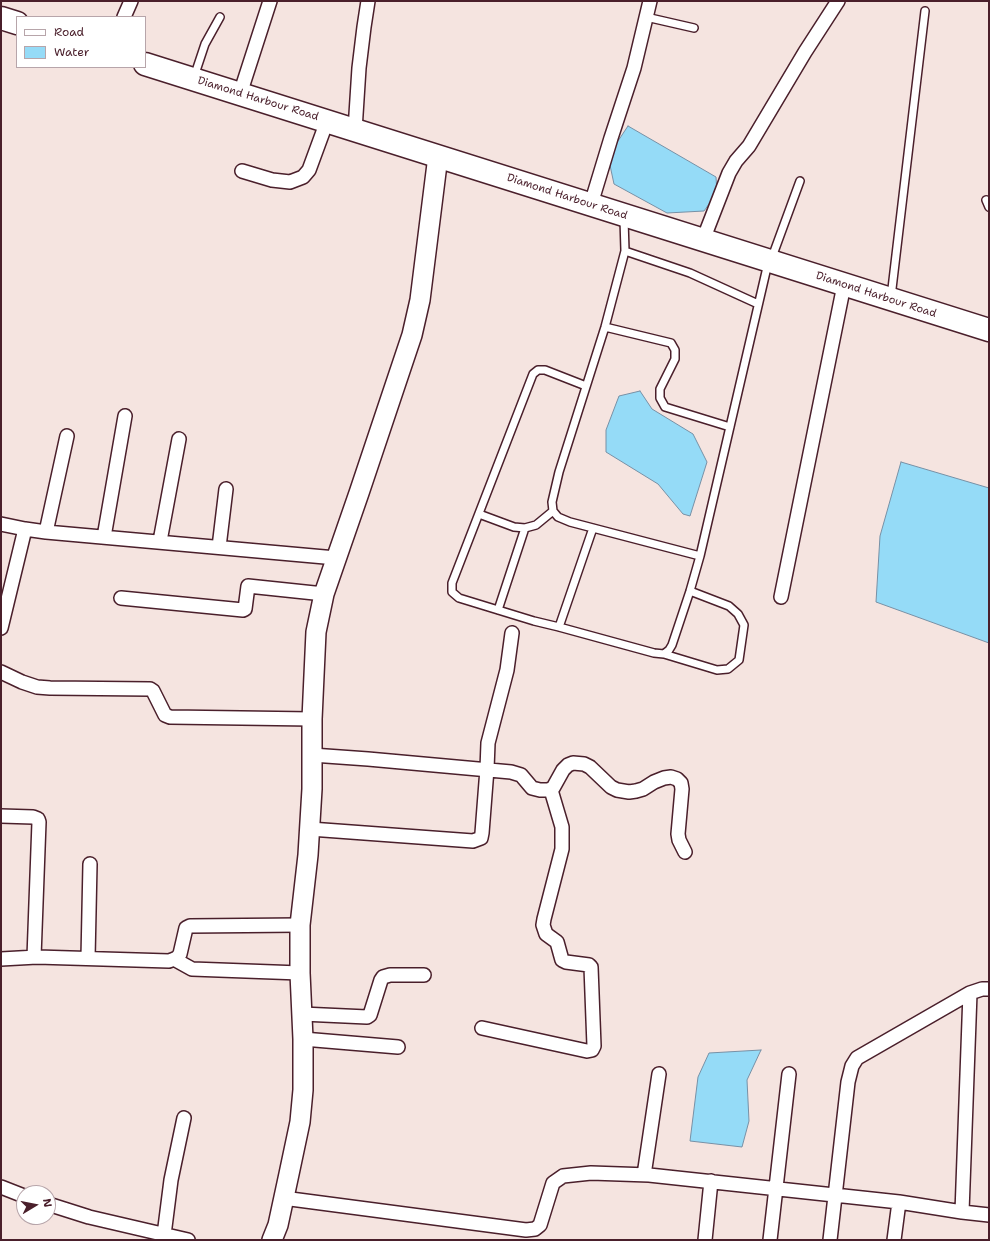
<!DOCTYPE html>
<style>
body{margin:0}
#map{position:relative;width:990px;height:1241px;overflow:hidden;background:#f5e4e0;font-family:"Shantell Sans",sans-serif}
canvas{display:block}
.frame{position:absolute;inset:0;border:2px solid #4a1f2b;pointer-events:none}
.legend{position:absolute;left:16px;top:16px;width:130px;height:52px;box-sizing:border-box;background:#fff;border:1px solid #b7a5aa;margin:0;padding:5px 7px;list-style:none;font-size:12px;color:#4a1f2b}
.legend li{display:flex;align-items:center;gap:8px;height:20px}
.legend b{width:20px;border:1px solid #b7a5aa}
.north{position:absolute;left:16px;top:1185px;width:40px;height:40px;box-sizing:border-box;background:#fff;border:1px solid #b7a5aa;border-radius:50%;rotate:80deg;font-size:11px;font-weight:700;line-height:16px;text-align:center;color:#4a1f2b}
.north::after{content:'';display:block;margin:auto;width:14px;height:18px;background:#4a1f2b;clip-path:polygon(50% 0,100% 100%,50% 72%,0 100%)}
</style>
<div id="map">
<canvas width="990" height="1241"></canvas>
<div class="frame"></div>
<ul class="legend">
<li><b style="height:5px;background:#fff"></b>Road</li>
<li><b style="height:11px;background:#95dbf7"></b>Water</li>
</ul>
<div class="north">N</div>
</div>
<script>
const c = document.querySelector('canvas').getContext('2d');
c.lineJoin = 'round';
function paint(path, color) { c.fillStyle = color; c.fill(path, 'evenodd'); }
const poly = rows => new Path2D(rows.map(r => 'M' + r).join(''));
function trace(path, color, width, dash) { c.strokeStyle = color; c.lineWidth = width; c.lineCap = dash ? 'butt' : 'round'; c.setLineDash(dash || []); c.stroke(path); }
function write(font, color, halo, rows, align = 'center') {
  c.font = font + ' "Shantell Sans",sans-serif'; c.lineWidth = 3; c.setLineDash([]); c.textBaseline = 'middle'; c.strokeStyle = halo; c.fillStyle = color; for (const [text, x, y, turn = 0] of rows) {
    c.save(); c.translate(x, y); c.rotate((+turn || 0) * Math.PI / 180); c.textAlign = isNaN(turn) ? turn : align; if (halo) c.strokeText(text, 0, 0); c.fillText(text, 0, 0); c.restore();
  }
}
const water = poly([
 [628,126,716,177,717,193,704,211,667,213,614,184,608,156,628,126],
 [640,391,652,409,693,434,707,462,690,516,683,514,658,484,606,452,606,430,619,396,640,391],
 [901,462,989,488,989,643,876,602,880,536,901,462],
 [761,1050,747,1080,749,1121,742,1147,690,1141,698,1077,709,1053,761,1050]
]);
paint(water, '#95dbf7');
trace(water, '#7790a5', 1);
const lane = poly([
 [646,17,694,28],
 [194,77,205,44,220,17],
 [986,200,989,207],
 [624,219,625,251,605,327,559,472,552,502,553,511,558,517,570,522,700,556],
 [625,251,690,273,758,304],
 [771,260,800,181],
 [891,297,925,11],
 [605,327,671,343,675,350,675,359,660,389,660,398,665,407,730,427],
 [586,386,545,370,538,370,533,374,452,583,452,592,459,598,534,621,559,627,654,653,664,654,669,650,672,645,690,591,700,556,768,263],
 [479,514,514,527,525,528,536,525,553,511],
 [498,610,525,528],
 [559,627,593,528],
 [664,654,717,670,728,669,739,660,744,625,738,614,729,606,690,591]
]);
const street = poly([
 [124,17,131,1],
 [240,94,270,1],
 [355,130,359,68,364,27,368,1],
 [242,171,272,180,290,182,303,177,309,170,327,121],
 [591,204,611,138,634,68,650,1],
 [703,240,729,173,736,161,749,146,805,52,838,1],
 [1,524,25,529],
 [46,532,67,436],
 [104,537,125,416],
 [160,541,179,439],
 [219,547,226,489],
 [781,597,844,285],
 [121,598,243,610,245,609,248,586,324,594],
 [1,628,25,529,46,532,336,558],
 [1,672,22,682,37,687,50,688,150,689,153,691,165,715,170,717,312,719],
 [312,755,368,759,511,772,521,775,532,788,540,790,548,790,553,788,563,770,568,765,573,763,584,764,590,767,611,787,617,790,629,792,636,791,643,789,654,782,664,778,671,777,677,779,681,783,682,789,678,834,679,840,685,852],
 [1,816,33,817,38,819,39,822,34,957],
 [310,829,473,841,481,838,482,833,487,769,488,743,507,670,512,633],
 [88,958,90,864],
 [1,959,37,957,169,961,177,958,180,954,186,928,190,926,300,925],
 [174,959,192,969,300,973],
 [302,1014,367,1017,370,1015,381,980,383,977,390,975,424,975],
 [482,1028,587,1051,592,1050,594,1046,591,967,589,965,566,962,562,960,557,942,546,934,543,925,544,919,562,849,562,827,551,790],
 [303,1039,398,1047],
 [644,1175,659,1074],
 [1,1187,24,1196],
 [283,1198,526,1230,535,1229,540,1225,553,1183,563,1176,591,1173,649,1175,899,1202,962,1212,989,1215],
 [48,1204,89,1217,188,1240],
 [962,1212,970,993],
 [164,1235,171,1180,184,1118],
 [705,1240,711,1181],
 [770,1240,789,1074],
 [830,1240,848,1082,852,1066,857,1058,970,993,982,989,989,989],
 [894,1240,899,1202]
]);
const secondary = poly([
 [272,1240,278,1225,289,1174,300,1122,303,1090,303,1039,300,973,300,925,308,855,312,789,312,719,316,632,324,594,359,493,412,335,420,300,438,156]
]);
const highway = poly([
 [1,18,17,23],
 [145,64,989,330]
]);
trace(lane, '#4a1f2b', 10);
trace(street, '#4a1f2b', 16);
trace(secondary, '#4a1f2b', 22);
trace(highway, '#4a1f2b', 25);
trace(lane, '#fff', 7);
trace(street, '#fff', 13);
trace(secondary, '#fff', 19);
trace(highway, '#fff', 22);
write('11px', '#4a1f2b', '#fff', [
 ["Diamond Harbour Road",258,99,17],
 ["Diamond Harbour Road",567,197,18],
 ["Diamond Harbour Road",876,295,18]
]);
</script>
